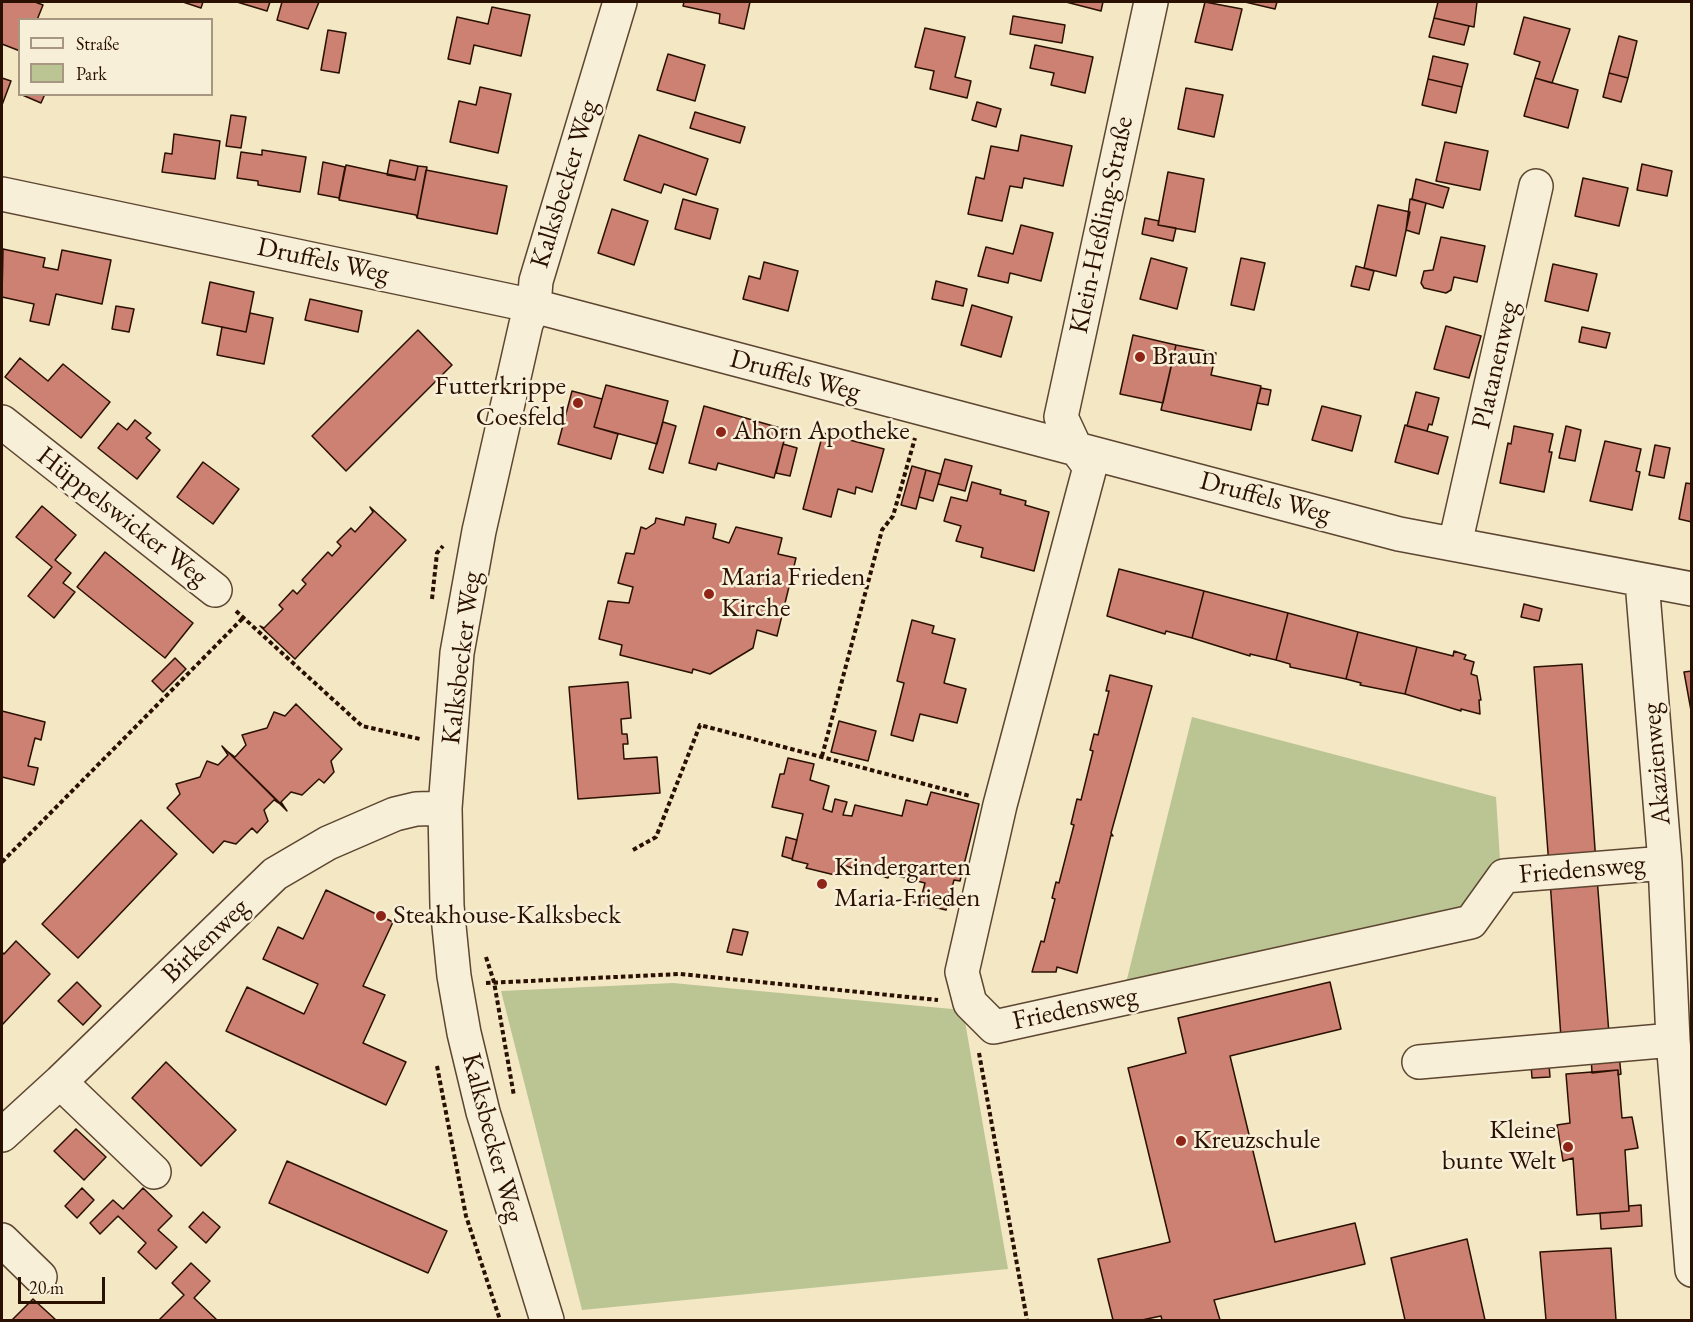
<!DOCTYPE html>
<meta charset="utf-8">
<style>
body{margin:0}
#map{position:relative;width:1693px;height:1322px;overflow:hidden;background:#f4e7c4;font-family:"EB Garamond",serif}
canvas{display:block}
.frame{position:absolute;inset:0;border:3px solid #2a1000;pointer-events:none}
.legend{position:absolute;left:18px;top:18px;width:195px;height:78px;box-sizing:border-box;background:#f8efd9;border:2px solid #a69682;margin:0;padding:8px 10px;list-style:none;font-size:18px;color:#2a1000}
.legend li{display:flex;align-items:center;gap:12px;height:30px}
.legend b{width:30px;border:2px solid #a69682}
.scale{position:absolute;left:18px;top:1277px;width:87px;height:27px;box-sizing:border-box;border:3px solid #2a1000;border-top:0;padding-left:8px;font-size:18px;line-height:21px;white-space:nowrap;color:#2a1000;-webkit-text-stroke:4px #f8efd9;paint-order:stroke}
</style>
<div id="map">
<canvas width="1693" height="1322"></canvas>
<div class="frame"></div>
<ul class="legend">
<li><b style="height:8px;background:#f8efd9"></b>Straße</li>
<li><b style="height:16px;background:#bbc594"></b>Park</li>
</ul>
<div class="scale">20 m</div>
</div>
<script>
const c = document.querySelector('canvas').getContext('2d');
c.lineJoin = 'round';
function paint(path, color) { c.fillStyle = color; c.fill(path, 'evenodd'); }
const poly = rows => new Path2D(rows.map(r => 'M' + r).join(''));
function trace(path, color, width, dash) { c.strokeStyle = color; c.lineWidth = width; c.lineCap = dash ? 'butt' : 'round'; c.setLineDash(dash || []); c.stroke(path); }
function write(font, color, halo, rows, align = 'center') {
  c.font = font + ' "EB Garamond",serif'; c.lineWidth = 5; c.setLineDash([]); c.textBaseline = 'middle'; c.strokeStyle = halo; c.fillStyle = color; for (const [text, x, y, turn = 0] of rows) {
    c.save(); c.translate(x, y); c.rotate((+turn || 0) * Math.PI / 180); c.textAlign = isNaN(turn) ? turn : align; if (halo) c.strokeText(text, 0, 0); c.fillText(text, 0, 0); c.restore();
  }
}
paint(poly([
 [1192,717,1496,797,1501,875,1470,920,1123,995],
 [673,983,963,1010,1008,1269,582,1310,501,991]
]), '#bbc594');
const building = poly([
 [2,2,35,2,43,5,37,20,20,20,20,51,2,44,2,2],
 [183,2,203,2,201,8,183,2],
 [237,2,270,2,267,11,237,2],
 [282,2,319,2,308,29,277,20,282,2],
 [684,2,750,2,744,29,719,23,720,14,683,6,684,2],
 [1066,2,1103,2,1101,11,1066,2],
 [1205,2,1242,9,1232,50,1195,42,1205,2],
 [1245,2,1277,2,1275,9,1245,2],
 [1438,2,1477,2,1474,27,1434,18,1438,2],
 [492,7,530,15,521,56,474,45,470,64,448,59,457,17,488,24,492,7],
 [1013,16,1065,25,1062,43,1010,34,1013,16],
 [1524,17,1570,29,1552,83,1535,78,1540,62,1514,54,1524,17],
 [1434,18,1469,26,1464,45,1429,37,1434,18],
 [925,28,965,37,955,77,971,81,967,98,930,89,934,71,915,67,925,28],
 [328,30,346,33,339,73,321,70,328,30],
 [1619,36,1637,41,1628,78,1609,73,1619,36],
 [1035,45,1093,57,1085,93,1051,85,1054,73,1030,68,1035,45],
 [668,54,705,65,695,101,657,90,668,54],
 [1433,56,1468,64,1462,87,1428,79,1433,56],
 [1609,73,1628,78,1621,102,1603,97,1609,73],
 [2,78,11,81,2,105,2,78],
 [1535,78,1578,90,1568,128,1524,116,1535,78],
 [1428,79,1462,87,1456,113,1422,105,1428,79],
 [480,87,511,94,498,153,450,142,459,101,476,105,480,87],
 [1186,88,1223,95,1214,137,1178,129,1186,88],
 [20,94,45,94,41,103,20,94],
 [977,102,1001,109,996,127,972,120,977,102],
 [695,112,745,127,740,143,690,128,695,112],
 [231,115,246,117,241,148,226,146,231,115],
 [174,134,220,141,215,179,162,172,165,153,172,154,174,134],
 [639,135,708,159,696,195,664,184,661,193,624,180,639,135],
 [1021,135,1072,146,1063,186,1024,178,1022,188,1010,186,1002,221,968,214,976,177,984,179,991,146,1018,151,1021,135],
 [1445,142,1488,151,1480,190,1436,181,1445,142],
 [262,150,306,157,300,192,258,185,258,181,237,178,241,152,262,155,262,150],
 [390,160,418,166,415,180,387,175,390,160],
 [323,162,345,167,339,198,318,194,323,162],
 [1642,164,1672,171,1667,196,1637,190,1642,164],
 [346,165,415,180,418,166,427,167,417,218,416,215,339,200,346,165],
 [426,170,507,186,497,234,417,218,426,170],
 [1168,172,1204,179,1195,232,1158,225,1168,172],
 [1583,178,1628,188,1619,226,1575,216,1583,178],
 [1416,179,1449,188,1443,208,1412,199,1416,179],
 [683,199,718,209,710,239,675,229,683,199],
 [1410,199,1426,203,1419,234,1406,230,1410,199],
 [1378,205,1410,212,1396,276,1364,268,1378,205],
 [612,209,648,221,634,265,598,253,612,209],
 [1145,218,1159,221,1158,225,1176,228,1173,241,1142,234,1145,218],
 [1021,225,1053,233,1041,281,1010,273,1008,283,978,276,986,247,1013,254,1021,225],
 [1441,237,1485,246,1477,282,1454,277,1451,290,1446,293,1424,288,1421,283,1424,271,1433,270,1441,237],
 [3,249,45,258,43,267,58,270,62,250,111,260,102,304,56,294,49,325,30,321,34,304,2,297,3,249],
 [1151,258,1187,268,1177,309,1140,299,1151,258],
 [1241,258,1265,263,1254,310,1231,305,1241,258],
 [764,262,798,271,788,311,743,299,749,276,760,279,764,262],
 [1553,264,1597,274,1588,311,1545,301,1553,264],
 [1356,266,1374,271,1369,290,1351,286,1356,266],
 [936,281,967,289,963,306,932,299,936,281],
 [210,282,254,292,246,332,202,323,210,282],
 [310,299,362,311,358,332,305,320,310,299],
 [972,305,1012,317,1001,357,961,345,972,305],
 [116,306,134,309,129,332,112,329,116,306],
 [250,313,273,318,264,364,217,355,222,327,246,332,250,313],
 [1446,326,1481,336,1469,378,1434,369,1446,326],
 [1582,327,1610,333,1606,348,1579,342,1582,327],
 [418,330,452,365,346,471,312,436,418,330],
 [1133,335,1176,345,1163,403,1120,394,1133,335],
 [1176,345,1216,353,1211,375,1261,386,1251,430,1161,410,1176,345],
 [20,358,48,381,63,364,110,402,81,438,5,377,20,358],
 [606,385,668,401,657,444,594,427,606,385],
 [1261,388,1271,390,1268,405,1257,403,1261,388],
 [572,391,602,399,594,427,618,434,611,459,558,444,572,391],
 [1416,392,1439,398,1432,425,1429,424,1427,431,1407,426,1416,392],
 [704,406,787,430,774,478,718,463,716,470,689,463,704,406],
 [1322,406,1361,416,1352,451,1312,440,1322,406],
 [135,420,151,433,146,438,160,450,137,479,98,448,118,423,127,430,135,420],
 [663,422,676,426,663,473,649,469,663,422],
 [1405,425,1448,437,1438,474,1395,462,1405,425],
 [1514,426,1553,434,1549,452,1552,452,1544,492,1500,483,1508,443,1511,444,1514,426],
 [1566,426,1581,430,1575,461,1559,458,1566,426],
 [823,433,884,449,872,492,856,487,855,494,838,489,831,517,803,509,823,433],
 [1605,441,1641,449,1636,471,1640,472,1632,510,1590,501,1605,441],
 [783,444,797,448,790,476,776,473,783,444],
 [1655,445,1670,448,1664,478,1649,475,1655,445],
 [945,459,972,466,965,491,938,484,945,459],
 [203,462,239,489,213,524,177,497,203,462],
 [912,466,926,470,916,509,901,505,912,466],
 [926,470,941,474,933,501,919,497,926,470],
 [972,482,1001,490,1000,494,1026,501,1025,505,1049,512,1034,571,981,557,983,548,956,541,961,526,944,521,951,497,967,501,972,482],
 [1686,483,1692,484,1692,522,1679,519,1686,483],
 [42,506,76,535,55,560,71,573,63,583,75,592,54,618,28,596,52,567,16,537,42,506],
 [370,507,406,540,295,659,260,626,264,628,283,609,279,605,293,590,297,594,306,584,302,580,328,552,332,556,341,546,337,542,351,528,355,532,373,512,370,507],
 [686,517,716,524,713,538,729,543,736,527,782,538,778,554,796,558,777,636,757,630,753,648,710,674,693,669,692,673,620,655,622,645,599,639,608,601,629,603,633,587,618,583,626,553,634,554,641,527,646,529,655,523,656,518,684,525,686,517],
 [105,552,193,623,165,658,77,587,105,552],
 [1119,569,1204,591,1192,638,1166,631,1165,634,1107,616,1119,569],
 [1204,591,1288,613,1276,660,1250,654,1250,656,1192,638,1204,591],
 [1524,604,1542,609,1539,621,1521,617,1524,604],
 [1288,613,1358,632,1346,679,1290,667,1290,664,1276,660,1288,613],
 [912,620,934,626,932,633,955,639,944,683,966,689,957,723,920,714,913,741,891,735,904,683,897,681,912,620],
 [1358,632,1417,647,1405,694,1360,685,1361,683,1346,679,1358,632],
 [1417,647,1453,656,1454,651,1466,655,1464,659,1474,662,1471,674,1477,676,1481,700,1479,700,1480,714,1461,709,1461,711,1405,694,1417,647],
 [175,658,186,669,163,692,152,681,175,658],
 [1582,664,1596,863,1549,866,1534,667,1582,664],
 [1692,671,1692,716,1684,672,1692,671],
 [1110,675,1152,686,1111,833,1113,836,1111,835,1077,973,1057,967,1056,972,1032,972,1041,941,1044,942,1055,899,1052,898,1056,882,1059,883,1074,825,1071,824,1077,799,1081,800,1093,751,1090,750,1094,734,1098,735,1109,691,1106,691,1110,675],
 [628,682,631,718,621,719,622,734,627,734,628,744,623,744,624,759,657,757,660,793,578,799,569,687,628,682],
 [296,704,342,749,331,761,334,772,324,783,319,779,302,795,291,792,281,802,287,811,227,751,235,757,246,745,242,735,267,728,274,712,285,716,296,704],
 [2,711,45,722,41,740,35,738,28,766,38,768,34,785,2,777,2,711],
 [839,721,876,731,868,761,831,752,839,721],
 [222,746,283,806,274,800,264,810,268,821,257,833,252,828,236,844,224,841,213,853,167,808,180,794,176,784,200,777,207,761,218,765,228,755,222,746],
 [788,758,814,764,810,780,829,786,823,809,832,812,835,799,847,802,843,815,852,816,855,805,902,816,906,800,927,805,931,792,979,804,960,881,954,880,946,910,913,902,920,902,925,883,890,874,888,878,842,865,839,876,806,868,808,864,792,860,803,814,772,807,780,774,784,774,788,758],
 [141,820,177,854,78,958,42,924,141,820],
 [786,837,797,840,792,859,782,856,786,837],
 [1597,877,1609,1034,1561,1038,1550,880,1597,877],
 [326,890,393,922,363,986,385,995,363,1043,406,1062,386,1105,226,1031,247,987,304,1014,318,984,263,959,278,927,303,939,326,890],
 [733,929,748,932,742,955,727,952,733,929],
 [16,941,50,974,2,1025,2,952,4,954,16,941],
 [77,982,101,1006,83,1025,58,1001,77,982],
 [1330,982,1341,1029,1230,1056,1275,1242,1355,1223,1365,1264,1214,1300,1220,1320,1162,1320,1161,1316,1142,1320,1113,1320,1098,1259,1170,1242,1128,1068,1186,1053,1178,1018,1330,982],
 [1619,1054,1621,1074,1618,1075,1618,1070,1592,1073,1591,1056,1619,1054],
 [166,1062,236,1130,201,1166,132,1098,166,1062],
 [1549,1064,1550,1077,1532,1078,1531,1065,1549,1064],
 [1618,1070,1622,1118,1632,1117,1638,1148,1625,1150,1629,1211,1577,1215,1573,1158,1563,1161,1557,1125,1570,1123,1566,1074,1618,1070],
 [76,1129,106,1157,84,1180,54,1151,76,1129],
 [287,1161,447,1231,428,1273,269,1203,287,1161],
 [82,1188,94,1200,77,1218,65,1206,82,1188],
 [143,1188,172,1216,158,1230,177,1247,156,1269,138,1252,146,1243,118,1216,100,1234,90,1223,113,1200,123,1209,143,1188],
 [1641,1205,1642,1226,1601,1229,1600,1213,1629,1211,1629,1206,1641,1205],
 [203,1212,220,1227,206,1243,189,1227,203,1212],
 [1467,1239,1485,1320,1405,1320,1391,1258,1467,1239],
 [1611,1248,1616,1320,1546,1320,1540,1252,1611,1248],
 [191,1263,210,1281,194,1298,217,1320,159,1320,184,1295,172,1283,191,1263],
 [33,1299,56,1320,12,1320,33,1299]
]);
paint(building, '#cd8172');
trace(building, '#2a1000', 1.5);
const minor = poly([
 [1151,2,1061,417,1075,447,1090,467,1000,805,962,972,970,1003,994,1027,1471,922,1504,876,1665,863],
 [2,194,534,306,1399,534,1692,589],
 [2,422,215,590],
 [1455,544,1536,186],
 [1642,581,1665,863,1673,1040,1692,1270],
 [1419,1062,1673,1040],
 [60,1082,154,1172],
 [2,1135,60,1082,275,874,328,843,395,814,416,809,445,808],
 [2,1240,40,1277],
 [547,1320,483,1112,464,1033,454,976,447,906,445,808,457,653,479,531,526,324,534,306,536,281,620,2]
]);
trace(minor, '#5c4631', 36);
trace(poly([
 [432,599,437,553,443,546],
 [236,611,362,726,420,739],
 [822,756,882,530,893,516,915,438],
 [633,850,656,837,700,725,970,796],
 [2,862,243,618],
 [486,957,494,982,514,1096],
 [486,983,680,974,938,1000],
 [979,1053,1027,1320],
 [437,1066,466,1216,500,1320]
]), '#2a1000', 4, [4.5, 3]);
trace(minor, '#f8efd9', 33);
for (const [x, y, r, color] of [
 [1140,357,6,"#8f2418"],
 [578,403,6,"#8f2418"],
 [721,432,6,"#8f2418"],
 [709,594,6,"#8f2418"],
 [822,884,6,"#8f2418"],
 [381,916,6,"#8f2418"],
 [1181,1141,6,"#8f2418"],
 [1568,1147,6,"#8f2418"]
]) { const dot = new Path2D(); dot.arc(x, y, r, 0, 2 * Math.PI); c.fillStyle = color; c.fill(dot); trace(dot, '#f8efd9', 2); }
write('27px', '#2a1000', '#f8efd9', [
 ["Kalksbecker Weg",565,184,-73],
 ["Klein-Heßling-Straße",1102,225,-78],
 ["Druffels Weg",323,261,12],
 ["Platanenweg",1496,365,-77],
 ["Druffels Weg",795,376,15],
 ["Druffels Weg",1265,498,15],
 ["Hüppelswicker Weg",122,517,38],
 ["Kalksbecker Weg",462,658,-83],
 ["Akazienweg",1657,764,-95],
 ["Friedensweg",1582,870,-5],
 ["Birkenweg",206,941,-44],
 ["Friedensweg",1075,1009,-12],
 ["Kalksbecker Weg",492,1138,75]
]);
write('27px', '#2a1000', '#f8efd9', [
 ["Braun",1152,357],
 ["Futterkrippe",566,387,"right"],
 ["Coesfeld",566,418,"right"],
 ["Ahorn Apotheke",733,432],
 ["Maria Frieden",721,578],
 ["Kirche",721,609],
 ["Kindergarten",834,868],
 ["Maria-Frieden",834,899],
 ["Steakhouse-Kalksbeck",393,916],
 ["Kleine",1556,1131,"right"],
 ["bunte Welt",1556,1162,"right"],
 ["Kreuzschule",1193,1141]
], 'left');
</script>
